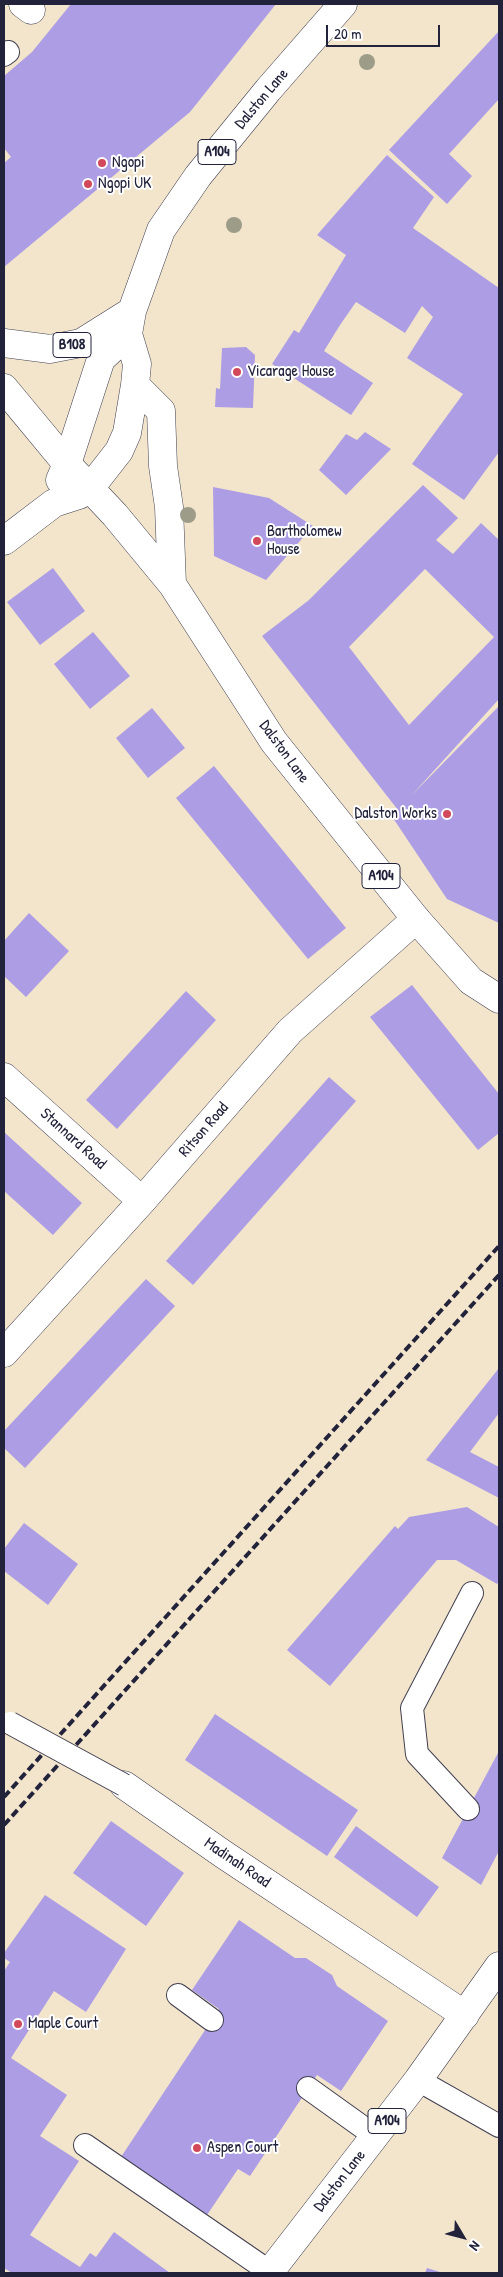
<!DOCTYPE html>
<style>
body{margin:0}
#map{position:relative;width:503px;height:2277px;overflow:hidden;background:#f2e5cb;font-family:"Patrick Hand",sans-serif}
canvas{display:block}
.frame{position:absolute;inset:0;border:5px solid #22223b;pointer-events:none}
.north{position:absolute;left:438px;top:2212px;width:50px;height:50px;-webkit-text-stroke:4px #fff;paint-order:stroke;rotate:127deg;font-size:14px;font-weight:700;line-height:20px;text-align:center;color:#22223b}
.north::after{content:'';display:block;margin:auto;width:18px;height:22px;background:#22223b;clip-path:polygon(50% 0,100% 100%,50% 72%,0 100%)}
.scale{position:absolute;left:326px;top:25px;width:114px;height:22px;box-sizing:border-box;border:2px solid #22223b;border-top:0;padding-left:6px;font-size:15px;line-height:18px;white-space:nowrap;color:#22223b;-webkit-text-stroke:4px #fff;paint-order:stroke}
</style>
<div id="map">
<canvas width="503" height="2277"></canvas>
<div class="frame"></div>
<div class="north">N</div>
<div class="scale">20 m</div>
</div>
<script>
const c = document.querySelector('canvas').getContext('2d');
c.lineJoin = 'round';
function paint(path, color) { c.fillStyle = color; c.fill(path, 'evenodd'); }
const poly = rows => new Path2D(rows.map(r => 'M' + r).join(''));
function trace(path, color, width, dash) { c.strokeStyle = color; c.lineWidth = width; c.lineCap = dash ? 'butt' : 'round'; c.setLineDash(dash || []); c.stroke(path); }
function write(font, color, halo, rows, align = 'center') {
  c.font = font + ' "Patrick Hand",sans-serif'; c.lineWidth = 4; c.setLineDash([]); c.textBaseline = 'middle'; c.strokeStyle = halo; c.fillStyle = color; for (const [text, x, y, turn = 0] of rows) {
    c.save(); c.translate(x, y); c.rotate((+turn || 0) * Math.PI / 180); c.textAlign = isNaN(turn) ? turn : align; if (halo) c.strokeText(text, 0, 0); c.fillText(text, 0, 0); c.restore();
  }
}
paint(poly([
 [71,4,276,4,190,112,4,267,4,163,11,157,4,148,4,76,32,52],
 [499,31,499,99,449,154,472,176,447,204,389,150],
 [387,155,434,197,413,228,499,288,499,452,464,500,412,464,463,394,407,358,433,317,422,306,405,333,356,302,340,325,324,351,373,383,351,415,272,364,294,330,299,333,346,255,317,235],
 [246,347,255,355,253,408,215,407,216,388,220,389,222,348],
 [365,432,391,449,346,495,319,470,346,434,357,440],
 [423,485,458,518,436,540,453,554,481,523,499,540,499,699,411,796,499,706,499,923,447,899,393,818,398,810,262,636,309,600],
 [425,569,494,637,409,725,349,647],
 [213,487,269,498,313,526,266,580,214,556],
 [53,568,85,611,40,645,7,602],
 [93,632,130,676,90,709,54,664],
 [152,708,185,748,148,778,116,738],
 [214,766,346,928,308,959,176,798],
 [29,913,69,951,26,997,4,976,4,941],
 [412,985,499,1094,499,1133,478,1150,370,1017],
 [186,991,216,1020,117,1129,86,1100],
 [329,1077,356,1101,193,1285,166,1261],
 [4,1132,82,1203,53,1235,4,1191],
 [146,1279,175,1306,25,1468,4,1448,4,1431],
 [499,1368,499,1413,470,1452,499,1467,499,1498,426,1460],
 [467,1507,499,1527,499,1581,497,1584,456,1560,437,1560,330,1686,287,1650,395,1526,398,1529,409,1517],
 [24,1523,78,1564,48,1605,4,1571,4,1549],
 [215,1714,358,1810,327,1856,185,1760],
 [499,1751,499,1851,481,1885,442,1858],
 [111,1821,184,1873,146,1926,73,1873],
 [356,1826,439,1887,417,1917,334,1857],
 [45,1895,126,1949,86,2012,54,1991,11,2058,67,2095,40,2136,79,2161,30,2235,80,2267,90,2253,96,2257,114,2232,170,2273,12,2273,4,2268,4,1971,10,1962,4,1958,4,1953],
 [239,1920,295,1958,306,1958,332,1975,337,1986,388,2021,341,2091,317,2075,250,2176,238,2169,207,2215,121,2157,219,2009,192,1990],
 [427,2268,443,2273,425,2273]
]), '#ad9de4');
const service = poly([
 [4,55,8,52],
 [468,1809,417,1754,412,1708,472,1593],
 [178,1995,212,2020],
 [418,2080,499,2126],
 [308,2088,375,2136],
 [85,2145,270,2272]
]);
const minor = poly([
 [23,4,31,10],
 [4,1077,142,1201],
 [4,1353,142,1201,290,1031,416,919],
 [124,1785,223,1854,465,2015]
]);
const secondary = poly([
 [4,388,67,464]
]);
const primary = poly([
 [4,343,50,349,81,343,132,311],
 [135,385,161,411,163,466,169,507,172,584],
 [67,464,115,515,172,584,274,742,416,919,471,981,499,999],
 [60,480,67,464,101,359,128,334],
 [4,541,54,503,79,495,90,488,119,451,127,433,135,385,137,364,128,334,132,311,161,230,198,176,268,90,343,4],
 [269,2273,418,2080,499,1966]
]);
trace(service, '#413f51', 24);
trace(minor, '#413f51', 29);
trace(secondary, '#413f51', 29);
trace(primary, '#413f51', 29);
trace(service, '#fff', 22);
trace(minor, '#fff', 28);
trace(secondary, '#fff', 28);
trace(primary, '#fff', 28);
trace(poly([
 [4,1797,499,1246],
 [4,1825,499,1275]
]), '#22223b', 4, [8, 4]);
const serviceBridge = poly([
 [10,1723,124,1785]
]);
trace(serviceBridge, '#413f51', 24, []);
trace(serviceBridge, '#fff', 22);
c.fillStyle = '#9c9c88';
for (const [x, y] of [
 [367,62],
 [234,225],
 [188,515]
]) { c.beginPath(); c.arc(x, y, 8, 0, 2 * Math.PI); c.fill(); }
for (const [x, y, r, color] of [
 [102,163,5,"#d1495b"],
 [88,184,5,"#d1495b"],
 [237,372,5,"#d1495b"],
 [257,541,5,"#d1495b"],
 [447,814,5,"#d1495b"],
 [18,2024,5,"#d1495b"],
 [197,2148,5,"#d1495b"]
]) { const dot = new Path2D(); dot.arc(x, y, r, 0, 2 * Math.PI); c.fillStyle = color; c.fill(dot); trace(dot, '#fff', 2); }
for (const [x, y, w] of [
 [217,152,38],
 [72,345,38],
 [381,876,38],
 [387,2121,38]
]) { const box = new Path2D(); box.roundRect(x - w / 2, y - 12.5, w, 25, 4); c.fillStyle = '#fff'; c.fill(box); trace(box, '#22223b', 1); }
write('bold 15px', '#22223b', null, [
 ["A104",217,152],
 ["B108",72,345],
 ["A104",381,876],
 ["A104",387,2121]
]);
write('16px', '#22223b', '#fff', [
 ["Dalston Lane",262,99,-50],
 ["Dalston Lane",284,752,54],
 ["Ritson Road",204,1130,-49],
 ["Stannard Road",73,1139,42],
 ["Madinah Road",237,1863,34],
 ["Dalston Lane",340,2181,-52]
]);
write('16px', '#22223b', '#fff', [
 ["Ngopi",112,163],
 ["Ngopi UK",98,184],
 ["Vicarage House",247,372],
 ["Bartholomew",267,532],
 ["House",267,550],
 ["Dalston Works",437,814,"right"],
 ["Maple Court",28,2024],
 ["Aspen Court",207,2148]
], 'left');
</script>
